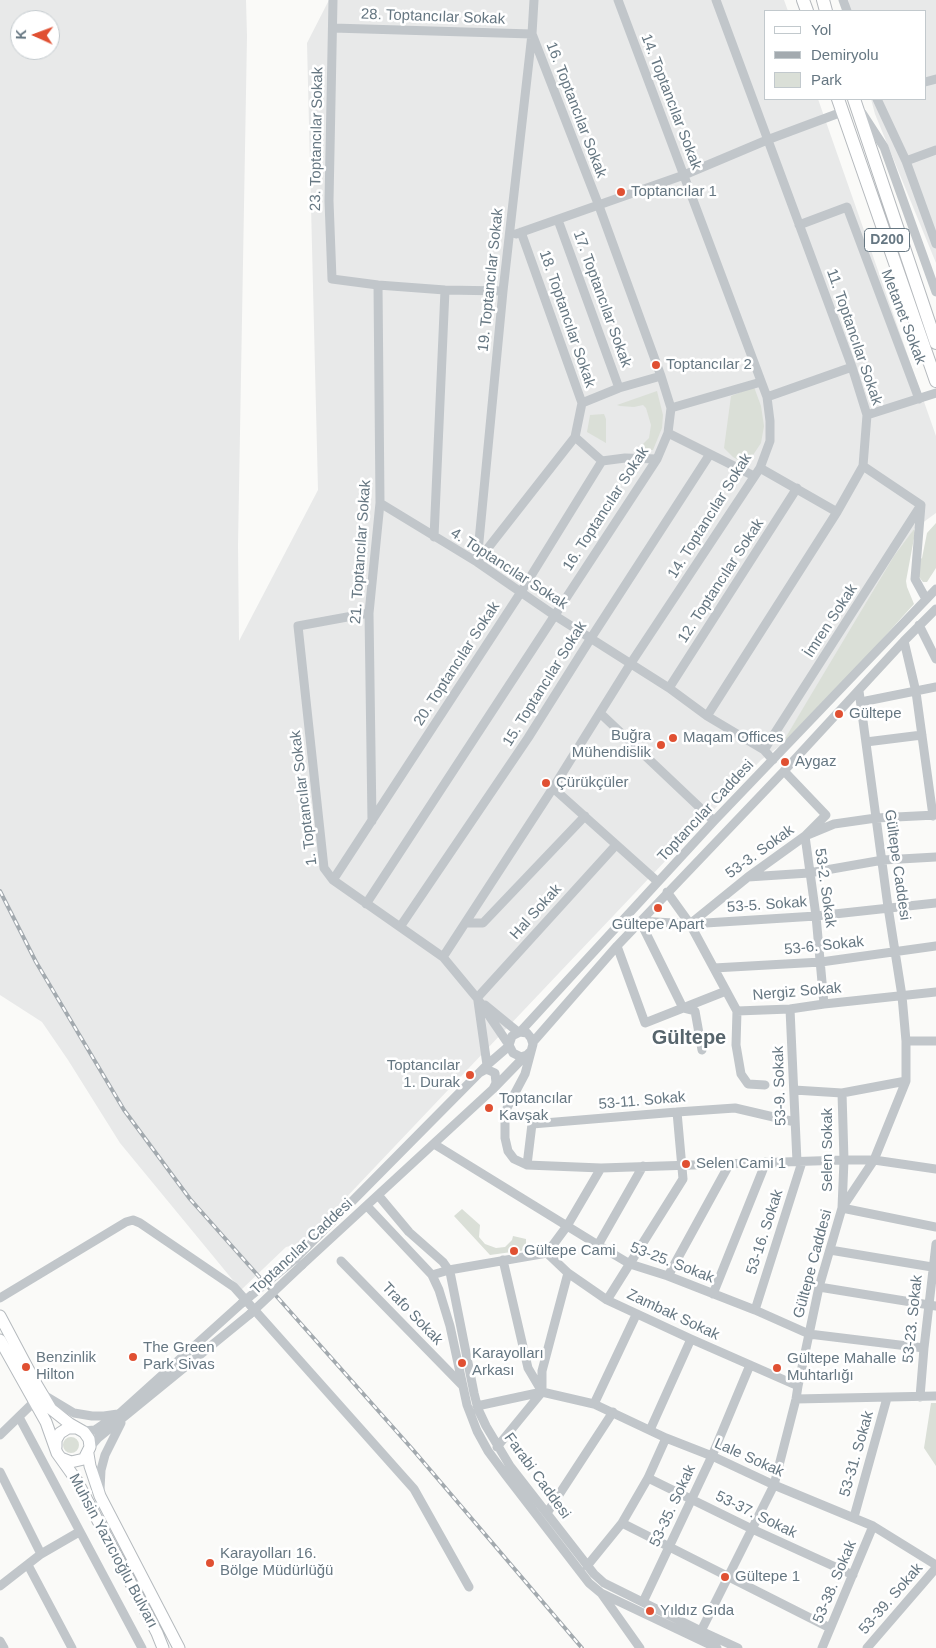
<!DOCTYPE html>
<meta charset="utf-8">
<style>
body{margin:0}
#map{position:relative;width:936px;height:1648px;overflow:hidden;background:#fafaf8;font-family:Helvetica,sans-serif}
canvas{display:block}
.legend{position:absolute;left:764px;top:10px;width:162px;height:90px;box-sizing:border-box;background:#fff;border:1px solid #c2c9cd;margin:0;padding:6px 9px;list-style:none;font-size:15px;color:#667782}
.legend li{display:flex;align-items:center;gap:10px;height:25px}
.legend b{width:25px;border:1px solid #c2c9cd}
.north{position:absolute;left:10px;top:10px;width:50px;height:50px;box-sizing:border-box;background:#fff;border:1px solid #c2c9cd;border-radius:50%;rotate:272deg;font-size:14px;font-weight:700;line-height:20px;text-align:center;color:#667782}
.north::after{content:'';display:block;margin:auto;width:18px;height:22px;background:#e05032;clip-path:polygon(50% 0,100% 100%,50% 72%,0 100%)}
</style>
<div id="map">
<canvas width="936" height="1648"></canvas>
<ul class="legend">
<li><b style="height:6px;background:#fff"></b>Yol</li>
<li><b style="height:6px;background:#a3aaaf"></b>Demiryolu</li>
<li><b style="height:14px;background:#dadfd7"></b>Park</li>
</ul>
<div class="north">K</div>
</div>
<script>
const c = document.querySelector('canvas').getContext('2d');
c.lineJoin = 'round';
function paint(path, color) { c.fillStyle = color; c.fill(path, 'evenodd'); }
const poly = rows => new Path2D(rows.map(r => 'M' + r).join(''));
function trace(path, color, width, dash) { c.strokeStyle = color; c.lineWidth = width; c.lineCap = dash ? 'butt' : 'round'; c.setLineDash(dash || []); c.stroke(path); }
function write(font, color, halo, rows, align = 'center') {
  c.font = font + ' Helvetica,sans-serif'; c.lineWidth = 5; c.setLineDash([]); c.textBaseline = 'middle'; c.strokeStyle = halo; c.fillStyle = color; for (const [text, x, y, turn = 0] of rows) {
    c.save(); c.translate(x, y); c.rotate((+turn || 0) * Math.PI / 180); c.textAlign = isNaN(turn) ? turn : align; if (halo) c.strokeText(text, 0, 0); c.fillText(text, 0, 0); c.restore();
  }
}
paint(poly([
 [0,0,246,0,247,36,238,545,239,641,318,490,307,43,329,0,784,0,788,11,765,11,765,99,818,99,936,436,936,513,914,529,781,745,761,760,303,1243,286,1247,241,1290,120,1143,68,1060,42,1022,0,995],
 [20,20,50,20,50,50,20,50],
 [848,0,936,0,936,263,875,114,871,99,925,99,925,11,850,11]
]), '#e8e9e9');
paint(poly([
 [754,387,761,406,764,426,761,443,749,461,745,464,733,457,724,448,731,396],
 [657,391,663,415,662,428,653,450,640,450,640,447,649,438,651,425,646,408,643,405,634,407,620,406,617,405],
 [604,414,606,419,606,443,587,432,590,415],
 [936,523,936,568,927,582,923,582,919,577,919,560,922,558,927,533],
 [914,529,915,533,906,581,907,587,914,604,868,655,781,745,894,556],
 [462,1209,480,1225,479,1237,485,1244,496,1248,505,1247,512,1240,513,1236,526,1239,526,1250,490,1255,454,1216],
 [931,1403,936,1403,936,1466,924,1448],
 '63 1445a8 8 0 1 1 16 0a8 8 0 1 1-16 0Z'
]), '#dadfd7');
const major = poly([
 [0,1316,35,1382,51,1409,70,1424,84,1432,89,1439,90,1447,84,1459,71,1462,61,1458],
 [0,1340,46,1422,57,1453,77,1481,157,1633,163,1648],
 [56,1447,56,1440,60,1433,68,1428,76,1428],
 [88,1454,90,1466,100,1496,179,1648]
]);
const highway = poly([
 [803,0,807,11],
 [823,0,826,11],
 [838,99,936,381],
 [854,99,936,343]
]);
trace(major, '#b5babe', 13);
trace(highway, '#b5b9bd', 14);
trace(poly([
 [333,0,329,201,332,279,378,285,445,290,503,291],
 [843,0,847,11],
 [333,28,532,34,599,206,661,376,671,408,668,433,657,459,366,904],
 [925,82,936,79],
 [877,99,906,161,936,244],
 [862,113,884,147,936,292],
 [906,161,936,150],
 [558,220,619,388],
 [799,225,847,207,919,399],
 [516,234,684,175,767,140,842,112],
 [767,397,852,367],
 [582,403,619,388,661,376],
 [671,408,761,382],
 [867,415,936,393],
 [668,433,754,476],
 [575,437,602,461,625,458,657,459],
 [863,466,921,505,915,579,926,599],
 [760,468,837,512],
 [380,503,477,562,554,615,669,688,707,716,764,750,773,760],
 [434,537,445,290],
 [477,562,503,291,532,34,534,0],
 [477,562,575,437,582,403,521,232],
 [369,613,298,626,324,868,333,880,443,957,477,998,509,1045],
 [919,625,936,659],
 [904,641,916,692,933,816],
 [669,688,797,488],
 [861,702,936,687],
 [600,713,714,821],
 [707,716,837,512,863,466,867,415,852,367,716,0],
 [866,742,922,735],
 [764,750,921,505],
 [784,771,826,815,805,836,816,916,824,1004],
 [553,788,658,882],
 [372,821,369,613,380,503,378,285],
 [748,877,809,873,883,860,936,857],
 [333,880,521,592,602,461],
 [667,892,690,924,737,1011,790,1009,824,1004,936,992],
 [467,923,483,923,585,816],
 [690,924,816,916,936,903],
 [400,927,528,738,591,638,710,454],
 [617,946,645,1023,726,991],
 [443,957,553,788,631,663,760,468,770,441,770,421,767,397,618,0],
 [714,968,821,962,936,946],
 [477,998,616,845],
 [478,1001,487,1065],
 [485,1005,518,1032],
 [790,1009,797,1162],
 [737,1011,736,1045,741,1074,748,1084,765,1085],
 [520,1032,714,821,936,589],
 [906,1041,936,1041],
 [533,1042,617,946,784,771,904,641,936,609],
 [702,1050,695,1011,683,1008,640,921,690,924,748,877,805,836,834,824,876,818,936,815],
 [530,1052,527,1055,521,1057,513,1053,509,1045,512,1036,520,1032,527,1033,531,1038,533,1044,525,1074,507,1108,505,1119,505,1138,508,1151,514,1159,527,1165,601,1168],
 [479,1073,486,1069,495,1073,496,1083,493,1089],
 [794,1090,842,1093,906,1081],
 [434,1144,598,1245,630,1264,668,1276,755,1310,809,1334,924,1348],
 [527,1165,532,1124,677,1112,735,1108,795,1122],
 [378,1195,409,1232,443,1262,450,1272,474,1393,478,1409,486,1426,510,1466,594,1574,604,1583,701,1631,738,1648],
 [367,1206,432,1275,439,1290,450,1326,467,1405,477,1431,488,1451,505,1474,589,1583,601,1593,717,1648],
 [842,1208,844,1160,842,1093],
 [842,1208,936,1227],
 [598,1245,643,1166],
 [830,1250,932,1267],
 [547,1253,568,1273,607,1300,691,1339,798,1386],
 [295,1259,487,1065,509,1046],
 [503,1260,528,1368,541,1390],
 [341,1261,463,1386],
 [302,1265,493,1089,525,1056],
 [432,1275,449,1270,547,1253,567,1226,601,1168,844,1160,874,1160,936,1169],
 [668,1276,730,1163],
 [819,1287,936,1306],
 [713,1294,766,1162],
 [0,1298,126,1222,133,1220,140,1223,234,1287,414,1489,469,1587],
 [607,1300,683,1179,677,1112],
 [755,1310,802,1162],
 [44,1395,74,1413,92,1416,104,1416,118,1414],
 [920,1397,924,1348,936,1244],
 [796,1399,936,1396],
 [594,1404,636,1315],
 [477,1406,542,1392,594,1404,666,1438,712,1456,774,1485,873,1526,936,1565],
 [19,1417,142,1648],
 [650,1430,691,1339],
 [82,1431,95,1430,120,1413,242,1303],
 [0,1435,34,1402],
 [90,1447,98,1438,250,1314],
 [497,1447,542,1392,542,1371,568,1273],
 [0,1472,41,1554],
 [648,1478,752,1529,853,1575],
 [100,1490,101,1470,105,1455,121,1423],
 [547,1513,613,1412],
 [854,1517,887,1398],
 [622,1523,830,1628],
 [28,1565,72,1648],
 [587,1566,622,1523,648,1478,666,1438],
 [0,1586,41,1554,79,1532],
 [601,1593,640,1648],
 [643,1602,712,1456,750,1365],
 [701,1631,774,1485,796,1399,798,1386,819,1287,842,1208,874,1160,906,1081,906,1041,902,996,888,907,859,691],
 [0,1641,4,1648],
 [822,1648,873,1526],
 [867,1648,936,1568]
]), '#c1c6ca', 9);
trace(major, '#fff', 11);
trace(highway, '#fff', 12);
const rail = poly([
 [0,891,36,962,124,1110,190,1199,414,1451,582,1648]
]);
trace(rail, '#a3aaaf', 4);
trace(rail, '#fff', 2, [5.5]);
trace(poly([
 [242,1303,295,1259],
 [250,1314,302,1265]
]), '#c1c6ca', 9);
for (const [x, y, r, color] of [
 [621,192,5,"#e05032"],
 [656,365,5,"#e05032"],
 [839,714,5,"#e05032"],
 [673,738,5,"#e05032"],
 [661,745,5,"#e05032"],
 [785,762,5,"#e05032"],
 [546,783,5,"#e05032"],
 [658,908,5,"#e05032"],
 [470,1075,5,"#e05032"],
 [489,1108,5,"#e05032"],
 [686,1164,5,"#e05032"],
 [514,1251,5,"#e05032"],
 [133,1357,5,"#e05032"],
 [462,1363,5,"#e05032"],
 [26,1367,5,"#e05032"],
 [777,1368,5,"#e05032"],
 [210,1563,5,"#e05032"],
 [725,1577,5,"#e05032"],
 [650,1611,5,"#e05032"]
]) { const dot = new Path2D(); dot.arc(x, y, r, 0, 2 * Math.PI); c.fillStyle = color; c.fill(dot); trace(dot, '#fff', 2); }
for (const [x, y, w] of [
 [887,240,45]
]) { const box = new Path2D(); box.roundRect(x - w / 2, y - 11.5, w, 23, 4); c.fillStyle = '#fff'; c.fill(box); trace(box, '#667782', 1); }
write('bold 14px', '#667782', null, [
 ["D200",887,240]
]);
write('15px', '#667782', '#fff', [
 ["28. Toptancılar Sokak",433,17,2],
 ["14. Toptancılar Sokak",671,102,69],
 ["16. Toptancılar Sokak",576,110,69],
 ["23. Toptancılar Sokak",317,139,-89],
 ["19. Toptancılar Sokak",491,280,-84],
 ["17. Toptancılar Sokak",602,299,70],
 ["Metanet Sokak",903,317,69],
 ["18. Toptancılar Sokak",567,319,71],
 ["11. Toptancılar Sokak",854,337,71],
 ["16. Toptancılar Sokak",606,509,-57],
 ["14. Toptancılar Sokak",710,516,-58],
 ["21. Toptancılar Sokak",361,552,-86],
 ["4. Toptancılar Sokak",509,569,33],
 ["12. Toptancılar Sokak",721,581,-57],
 ["İmren Sokak",831,621,-57],
 ["20. Toptancılar Sokak",457,664,-57],
 ["15. Toptancılar Sokak",545,684,-58],
 ["1. Toptancılar Sokak",304,798,-97],
 ["Toptancılar Caddesi",706,811,-47],
 ["53-3. Sokak",760,852,-36],
 ["Gültepe Caddesi",897,865,82],
 ["53-2. Sokak",825,888,82],
 ["53-5. Sokak",767,905,-4],
 ["Hal Sokak",536,912,-48],
 ["53-6. Sokak",824,946,-6],
 ["Nergiz Sokak",797,992,-5],
 ["53-9. Sokak",780,1086,-92],
 ["53-11. Sokak",642,1101,-5],
 ["Selen Sokak",828,1150,-90],
 ["53-16. Sokak",765,1232,-72],
 ["Toptancılar Caddesi",302,1247,-43],
 ["53-25. Sokak",672,1263,21],
 ["Gültepe Caddesi",813,1264,-75],
 ["Trafo Sokak",412,1314,46],
 ["Zambak Sokak",673,1315,25],
 ["53-23. Sokak",913,1319,-84],
 ["53-31. Sokak",857,1454,-74],
 ["Lale Sokak",749,1458,24],
 ["Farabi Caddesi",537,1476,54],
 ["53-35. Sokak",673,1506,-65],
 ["53-37. Sokak",756,1515,26],
 ["Muhsin Yazıcıoğlu Bulvarı",113,1551,62],
 ["53-38. Sokak",835,1582,-67],
 ["53-39. Sokak",891,1599,-49]
]);
write('15px', '#667782', '#fff', [
 ["Toptancılar 1",631,192],
 ["Toptancılar 2",666,365],
 ["Gültepe",849,714],
 ["Buğra",651,736,"right"],
 ["Mühendislik",651,753,"right"],
 ["Maqam Offices",683,738],
 ["Aygaz",795,762],
 ["Çürükçüler",556,783],
 ["Gültepe Apart",658,925,"center"],
 ["Toptancılar",460,1066,"right"],
 ["1. Durak",460,1083,"right"],
 ["Toptancılar",499,1099],
 ["Kavşak",499,1116],
 ["Selen Cami 1",696,1164],
 ["Gültepe Cami",524,1251],
 ["The Green",143,1348],
 ["Park Sivas",143,1365],
 ["Karayolları",472,1354],
 ["Arkası",472,1371],
 ["Benzinlik",36,1358],
 ["Hilton",36,1375],
 ["Gültepe Mahalle",787,1359],
 ["Muhtarlığı",787,1376],
 ["Karayolları 16.",220,1554],
 ["Bölge Müdürlüğü",220,1571],
 ["Gültepe 1",735,1577],
 ["Yıldız Gıda",660,1611]
], 'left');
write('bold 20px', '#57656d', '#fff', [
 ["Gültepe",689,1038]
]);
</script>
